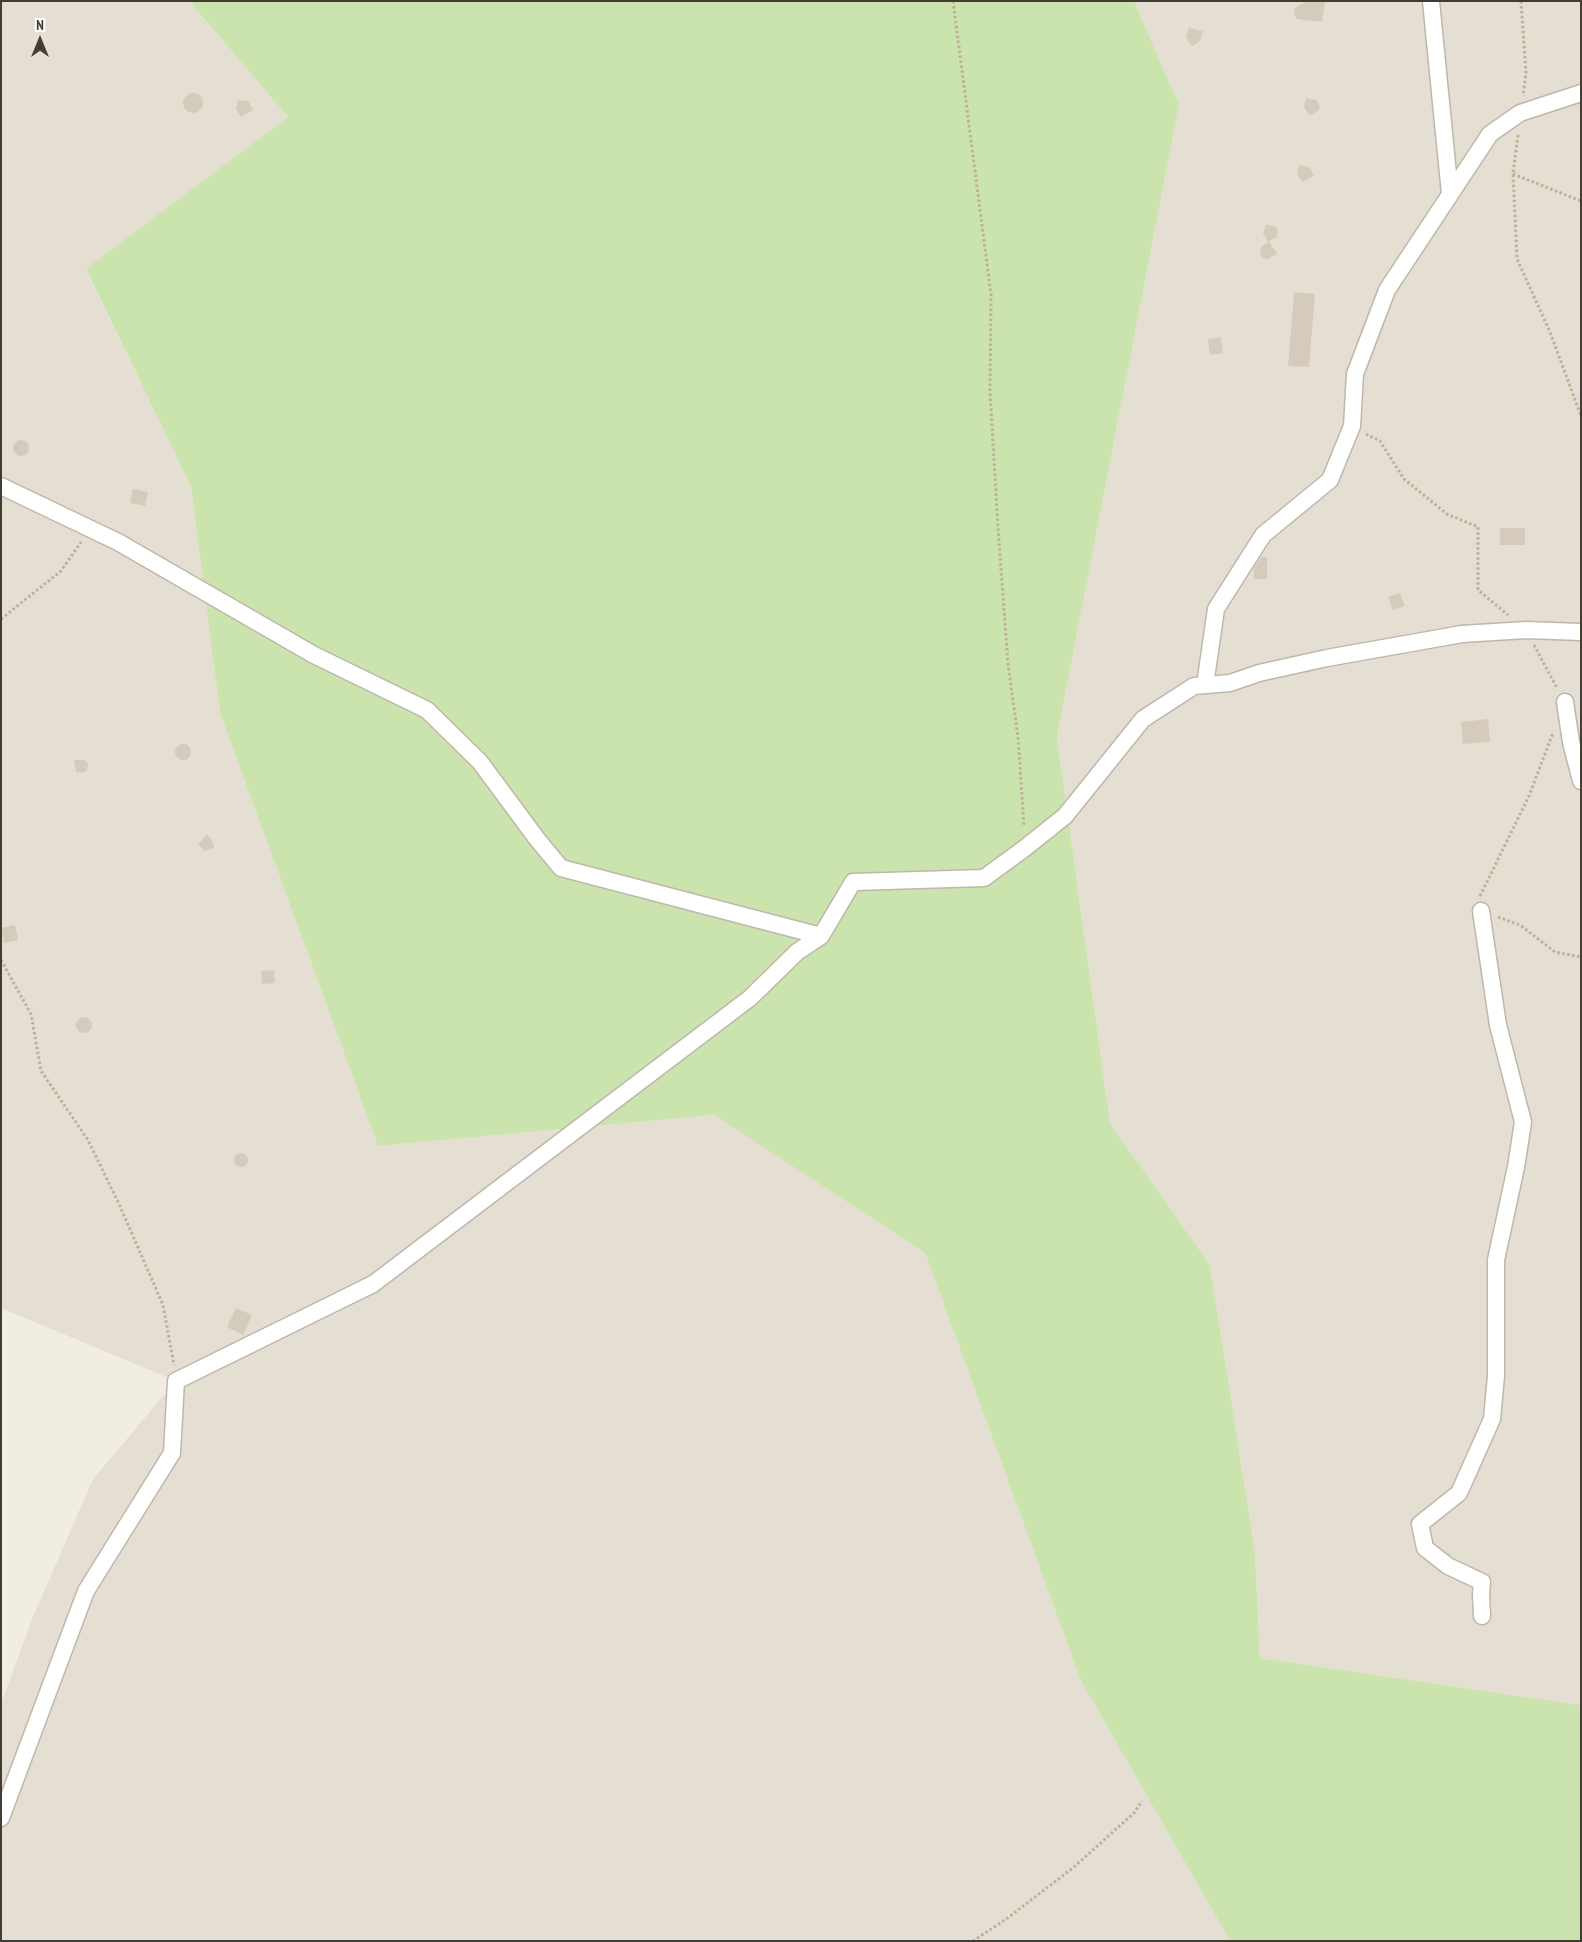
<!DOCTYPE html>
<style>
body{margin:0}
#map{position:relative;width:1582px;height:1942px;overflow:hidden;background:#f1ede3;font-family:"PT Sans Narrow",sans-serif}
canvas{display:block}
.frame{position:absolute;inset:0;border:2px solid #423d34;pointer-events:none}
.north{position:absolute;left:15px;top:15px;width:50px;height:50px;-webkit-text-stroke:4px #fff;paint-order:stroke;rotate:0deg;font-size:14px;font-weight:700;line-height:20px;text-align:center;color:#423d34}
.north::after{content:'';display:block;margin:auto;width:18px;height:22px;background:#423d34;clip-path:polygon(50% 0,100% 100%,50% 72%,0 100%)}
</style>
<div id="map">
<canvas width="1582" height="1942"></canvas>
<div class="frame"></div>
<div class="north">N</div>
</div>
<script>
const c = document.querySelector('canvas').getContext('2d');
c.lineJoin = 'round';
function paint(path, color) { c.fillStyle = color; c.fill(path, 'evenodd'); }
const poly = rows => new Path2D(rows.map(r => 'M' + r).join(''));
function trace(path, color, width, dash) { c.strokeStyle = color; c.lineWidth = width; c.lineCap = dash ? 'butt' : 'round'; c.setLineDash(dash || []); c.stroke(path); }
paint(poly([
 [1,1,189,1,288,117,86,270,191,487,220,713,378,1146,714,1115,925,1253,1081,1681,1230,1941,1,1941,1,1704,32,1619,93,1479,176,1381,1,1308],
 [1134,1,1581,1,1581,1705,1260,1658,1255,1552,1210,1265,1110,1123,1057,737,1179,105]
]), '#e4dfd2');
paint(poly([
 [189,1,1134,1,1179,105,1057,737,1110,1123,1210,1265,1255,1552,1260,1658,1581,1705,1581,1941,1230,1941,1081,1681,925,1253,714,1115,378,1146,220,713,191,487,86,269,288,117]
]), '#cbe4ad');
paint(poly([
 [1306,1,1325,1,1322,22,1297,19,1294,14,1295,8],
 [1189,28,1203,31,1200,41,1192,46,1186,37],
 '183 103a10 10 0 1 1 20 0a10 10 0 1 1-20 0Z',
 [1306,98,1316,100,1320,106,1318,111,1310,116,1304,107],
 [238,100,248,101,253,110,241,117,236,108],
 [1299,165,1309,167,1314,176,1302,182,1297,174],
 [1266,225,1275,226,1278,232,1277,237,1269,241,1277,254,1268,259,1263,258,1260,253,1261,247,1268,242,1263,233],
 [1294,292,1315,294,1309,367,1288,366],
 [1221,337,1223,353,1210,355,1208,339],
 '13 448a8 8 0 1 1 16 0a8 8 0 1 1-16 0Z',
 [133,489,148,492,145,506,130,503],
 [1500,528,1525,528,1525,545,1500,545],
 [1261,557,1267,557,1267,579,1254,579,1254,568],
 [1400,593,1405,606,1393,610,1388,597],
 [1488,719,1490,742,1463,744,1461,722],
 '175 752a8 8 0 1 1 16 0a8 8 0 1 1-16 0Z',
 [74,760,84,760,87,762,88,766,87,771,81,773,76,772],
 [207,834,213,842,214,848,205,851,198,845],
 [15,925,18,940,4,943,1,928],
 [274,970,275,983,262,984,261,971],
 '76 1025a8 8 0 1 1 16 0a8 8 0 1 1-16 0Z',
 '234 1160a7 7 0 1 1 14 0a7 7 0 1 1-14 0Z',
 [236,1308,252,1315,243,1335,227,1327]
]), '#d5cbbc');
const street = poly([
 [1431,1,1450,194],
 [1,486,118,542,314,655,427,710,480,762,537,839,561,868,821,936],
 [1205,685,1216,609,1263,535,1330,480,1352,426,1355,374,1387,290,1490,134,1520,113,1581,93],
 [1565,702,1571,742,1581,781],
 [1481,911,1498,1025,1523,1122,1516,1167,1496,1260,1496,1376,1492,1419,1459,1493,1420,1524,1425,1548,1448,1566,1482,1582,1481,1594,1482,1616],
 [1,1818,86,1591,172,1453,176,1381,373,1284,750,998,797,952,821,936,853,882,984,878,1025,848,1065,816,1143,719,1194,686,1230,683,1259,673,1327,658,1462,634,1526,630,1581,632]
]);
trace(street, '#beb7aa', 19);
trace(poly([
 [953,1,991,295,990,392,998,528,1008,664,1018,737,1024,827],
 [1521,1,1526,73,1523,96],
 [1518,135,1513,174,1517,259,1550,332,1581,416],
 [1513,174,1581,201],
 [1366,434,1380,441,1404,479,1447,514,1478,527,1478,590,1508,615],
 [1,619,61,571,81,542],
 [1534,645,1557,688],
 [1480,896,1529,796,1553,733],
 [1498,917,1520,925,1555,952,1581,957],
 [1,960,31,1014,41,1071,88,1140,119,1204,163,1305,174,1365],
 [973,1941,1009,1917,1074,1867,1134,1813,1142,1801]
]), '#bdb099', 3, [2.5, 2.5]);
trace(street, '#fff', 16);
</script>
